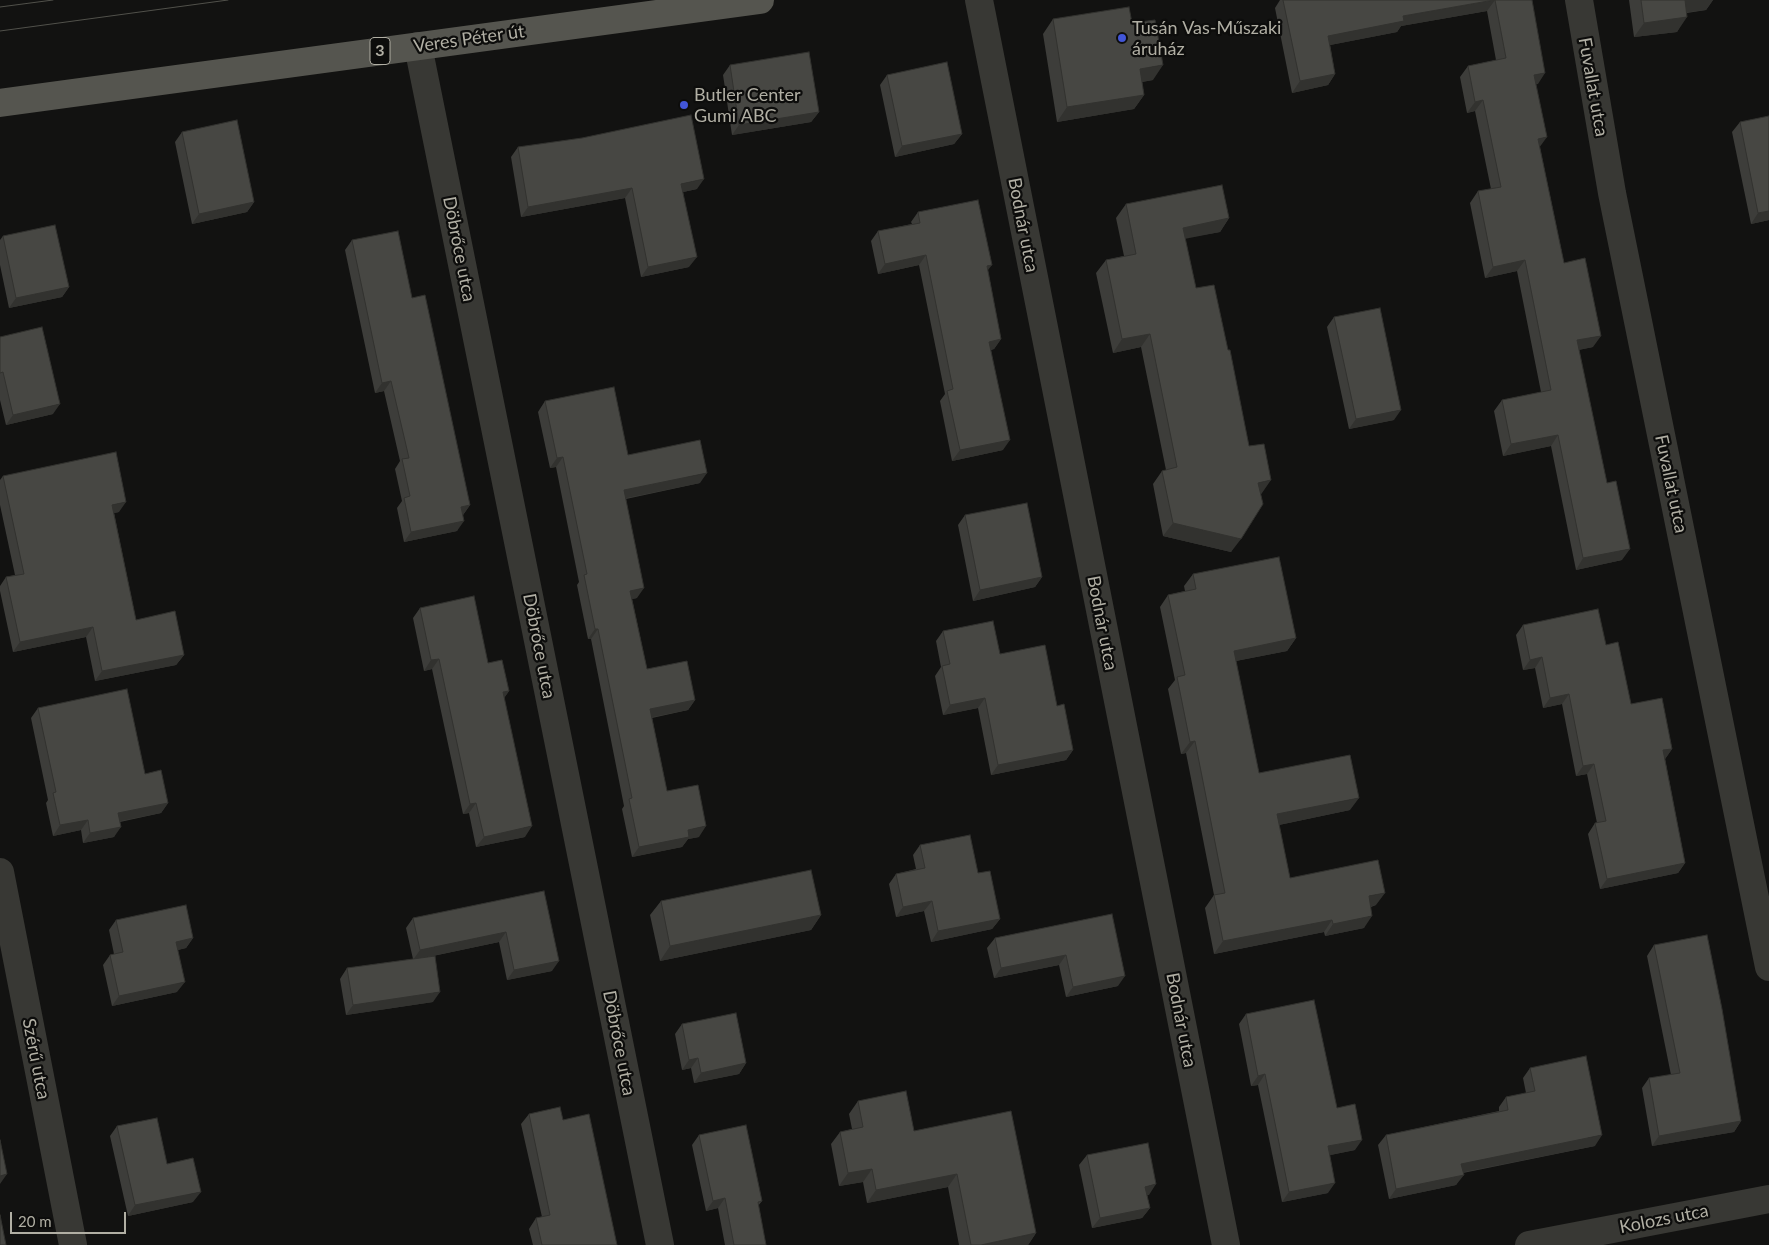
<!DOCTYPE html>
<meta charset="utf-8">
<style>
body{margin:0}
#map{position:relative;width:1769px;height:1245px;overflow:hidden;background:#121211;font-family:Lato,sans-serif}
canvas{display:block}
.scale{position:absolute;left:10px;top:1212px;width:116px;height:22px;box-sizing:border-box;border:2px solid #b1afa4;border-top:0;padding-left:6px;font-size:15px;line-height:18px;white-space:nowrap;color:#b1afa4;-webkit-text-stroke:4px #0d0d0c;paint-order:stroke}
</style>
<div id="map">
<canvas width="1769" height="1245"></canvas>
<div class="scale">20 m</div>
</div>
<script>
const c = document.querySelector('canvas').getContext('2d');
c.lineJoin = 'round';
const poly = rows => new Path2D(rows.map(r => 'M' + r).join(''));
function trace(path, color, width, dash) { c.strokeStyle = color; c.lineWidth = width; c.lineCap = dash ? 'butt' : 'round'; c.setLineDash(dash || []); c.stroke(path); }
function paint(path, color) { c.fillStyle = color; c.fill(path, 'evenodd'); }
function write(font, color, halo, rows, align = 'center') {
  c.font = font + ' Lato,sans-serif'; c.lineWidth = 4.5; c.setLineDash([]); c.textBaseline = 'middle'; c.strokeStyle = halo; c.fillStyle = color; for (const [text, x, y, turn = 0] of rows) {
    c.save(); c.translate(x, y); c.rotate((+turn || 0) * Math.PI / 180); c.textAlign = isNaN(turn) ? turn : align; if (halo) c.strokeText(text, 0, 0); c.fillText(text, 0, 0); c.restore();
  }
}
trace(poly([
 [979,0,1226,1245],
 [1579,0,1612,193,1769,967],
 [418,46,660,1245],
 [0,872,73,1245],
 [1529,1245,1769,1199]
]), '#383834', 28);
trace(poly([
 [0,103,760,0]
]), '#55554f', 28);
trace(poly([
 [0,7,53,0],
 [0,31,228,0]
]), '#51514b', 1);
paint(poly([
 [1280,0,1532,0,1538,84,1536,84,1540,148,1564,263,1593,347,1578,350,1622,560,1576,570,1551,446,1503,456,1494,411,1502,400,1541,392,1517,271,1485,278,1470,203,1478,191,1491,189,1475,111,1467,113,1460,77,1468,66,1496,60,1487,11,1401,26,1397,32,1330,45,1335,74,1328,85,1292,93,1275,8],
 [1629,0,1713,0,1706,10,1687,13,1677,32,1634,37],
 [1053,19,1132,23,1153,80,1142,82,1144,95,1134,109,1057,122,1043,34],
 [730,65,819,112,811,122,732,135,723,75],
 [887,75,962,134,954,144,895,157,880,85],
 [1769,116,1769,220,1751,224,1732,132,1740,122],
 [182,132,254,202,247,212,192,224,175,142],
 [518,147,697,189,683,192,689,267,641,277,625,198,521,217,511,157],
 [1126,204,1229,218,1220,232,1185,238,1196,288,1228,350,1249,446,1262,493,1261,494,1231,552,1163,536,1153,484,1162,471,1166,470,1141,347,1113,353,1096,273,1106,260,1124,256,1116,218],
 [918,212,988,271,1001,339,994,349,991,350,1003,450,952,461,940,401,945,394,919,265,878,274,871,241,878,231,912,224,911,222],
 [3,236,69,287,62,297,9,308,0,265,0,240],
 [352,240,412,298,470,505,463,515,457,531,404,542,397,508,402,501,395,469,400,461,384,391,375,393,345,250],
 [1334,317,1394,420,1349,429,1327,327],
 [0,337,53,414,6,425,0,400],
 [545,401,628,455,700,483,626,499,637,598,632,599,647,669,695,700,688,710,652,718,667,791,699,837,688,839,682,847,632,857,622,809,624,806,591,639,588,639,577,585,579,582,556,467,550,468,538,412],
 [3,476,119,512,114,513,136,620,184,655,176,665,95,681,86,637,13,652,0,591,0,586,6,577,15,575,0,505,0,480],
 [965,515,1042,577,1035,587,973,601,958,525],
 [1193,574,1296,638,1287,651,1236,661,1259,773,1350,810,1279,825,1290,878,1376,905,1371,907,1364,928,1325,936,1324,932,1214,954,1205,908,1214,895,1186,753,1181,754,1168,689,1175,680,1160,607,1168,595,1185,591,1184,586],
 [420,608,488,663,509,691,504,698,525,837,476,847,469,813,463,814,432,669,424,671,413,618],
 [1523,625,1606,645,1631,704,1672,749,1665,759,1685,863,1678,873,1600,889,1588,834,1595,823,1597,823,1587,774,1576,776,1562,704,1543,708,1535,668,1523,670,1516,635],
 [943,631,1000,654,1057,706,1073,750,1066,760,991,775,978,708,943,715,935,676,941,667,936,641],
 [38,708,145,774,168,803,161,813,120,822,114,837,83,843,81,830,53,836,46,803,48,800,31,718],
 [920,845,978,873,1000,919,992,929,931,942,924,911,896,917,889,884,896,874,916,869,913,855],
 [544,891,552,971,507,980,499,942,433,956,433,1002,346,1015,340,979,347,968,413,959,406,928,413,918],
 [661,901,821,915,811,930,660,961,650,915],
 [1112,914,1118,986,1066,997,1059,965,994,978,987,948,995,938],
 [116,920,193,938,186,948,178,950,177,992,112,1006,103,965,110,955,114,954,109,930],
 [1654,945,1741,1121,1734,1132,1652,1146,1642,1088,1649,1078,1671,1075,1647,956],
 [1246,1014,1337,1108,1355,1150,1330,1155,1328,1193,1282,1202,1258,1085,1251,1086,1239,1024],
 [682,1024,746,1063,739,1074,694,1083,691,1068,682,1070,675,1034],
 [1530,1068,1595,1146,1463,1173,1456,1185,1389,1199,1378,1145,1386,1135,1499,1111,1499,1107,1506,1097,1526,1093,1523,1078],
 [858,1101,914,1131,1036,1233,1028,1245,959,1245,948,1187,867,1203,863,1182,839,1186,831,1144,840,1132,852,1129,849,1114],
 [529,1114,563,1120,617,1245,533,1245,529,1229,536,1218,542,1217,521,1124],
 [117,1126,167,1164,193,1202,128,1216,110,1136],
 [699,1135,762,1201,758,1206,766,1245,725,1245,718,1208,706,1211,692,1145],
 [1087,1155,1149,1195,1147,1195,1150,1208,1142,1218,1092,1228,1079,1165]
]), '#3d3d3a');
paint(poly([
 [1495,0,1487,11,1401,26,1397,32,1320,47,1328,36,1403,16],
 [1685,0,1713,0,1706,10,1674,14],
 [1687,17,1677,32,1634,37,1644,23],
 [1163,65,1153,80,1129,84,1140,69],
 [1545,73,1538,84,1527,86,1534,75],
 [1335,74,1328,85,1292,93,1300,81],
 [1144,95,1134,109,1057,122,1067,107],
 [1483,100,1475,111,1467,113,1475,102],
 [819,112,811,122,732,135,739,125],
 [962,134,954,144,895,157,902,146],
 [1547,137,1539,148,1538,139],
 [704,179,697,189,674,194,681,184],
 [632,188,625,198,521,217,528,207],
 [254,202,247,212,192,224,199,214],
 [1769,211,1769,220,1751,224,1758,213],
 [1229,218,1220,232,1174,241,1183,228],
 [926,255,919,265,878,274,885,264],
 [697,257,689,267,641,277,648,267],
 [1525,260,1517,271,1485,278,1493,267],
 [992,265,984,275,987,266],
 [69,287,62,297,9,308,16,298],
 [1150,334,1141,347,1113,353,1122,339],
 [1601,336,1593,347,1569,352,1577,340],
 [1001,339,994,349,982,352,989,342],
 [391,381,384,391,375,393,382,383],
 [60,404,53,414,6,425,13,415],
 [1401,410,1394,420,1349,429,1356,419],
 [1558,435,1551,446,1503,456,1511,444],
 [1010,440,1003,450,952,461,960,450],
 [563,457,556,467,550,468,557,458],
 [707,473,700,483,617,500,624,490],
 [1271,480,1262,493,1249,496,1258,483],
 [126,502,119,512,105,515,112,505],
 [470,505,463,515,461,507],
 [464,521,457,531,404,542,411,532],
 [1173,523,1241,539,1231,552,1163,536],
 [1630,549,1622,560,1576,570,1583,558],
 [1042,577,1035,587,973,601,980,590],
 [644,588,637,598,623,601,630,591],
 [93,627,86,637,13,652,20,642],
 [595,629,598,629,591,639,588,639],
 [1296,638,1287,651,1225,663,1234,651],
 [184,655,176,665,95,681,102,671],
 [1542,657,1535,668,1523,670,1530,660],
 [439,659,432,669,424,671,431,660],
 [509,691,502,701,503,692],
 [1569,694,1562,704,1543,708,1550,698],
 [985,698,978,708,943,715,950,705],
 [695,700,688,710,643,719,650,709],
 [1195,741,1186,753,1181,754,1190,742],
 [1672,749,1665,759,1656,761,1663,750],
 [1073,750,1066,760,991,775,998,765],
 [1594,764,1587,774,1576,776,1583,766],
 [1359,798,1350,810,1269,827,1277,814],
 [168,803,161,813,111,823,118,813],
 [476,803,469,813,463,814,470,804],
 [88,820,81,830,53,836,60,825],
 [532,826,525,837,476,847,484,837],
 [706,826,699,837,688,839,682,847,632,857,639,847,688,830],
 [121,827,114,837,83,843,90,833],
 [1685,863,1678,873,1600,889,1607,879],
 [1385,893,1376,905,1360,909,1369,896],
 [932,901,924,911,896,917,903,907],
 [821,915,811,930,660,961,670,946],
 [1372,916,1364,928,1325,936,1333,924],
 [1000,919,992,929,931,942,938,931],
 [1332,920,1324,932,1214,954,1223,941],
 [506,932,499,942,413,960,420,950],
 [193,938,186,948,169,952,176,942],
 [1066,955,1059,965,994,978,1001,968],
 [559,961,552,971,507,980,514,970],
 [1125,976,1118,986,1066,997,1073,987],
 [185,982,177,992,112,1006,119,996],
 [440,992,433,1002,346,1015,353,1005],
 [698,1058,691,1068,682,1070,689,1060],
 [746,1063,739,1074,694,1083,701,1073],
 [1265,1074,1258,1085,1251,1086,1258,1076],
 [1741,1121,1734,1132,1652,1146,1659,1136],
 [1602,1135,1595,1146,1454,1174,1461,1164],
 [1362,1140,1355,1150,1321,1157,1328,1146],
 [872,1169,863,1182,839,1186,848,1173],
 [7,1174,0,1184,0,1176],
 [957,1174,948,1187,867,1203,876,1190],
 [1464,1175,1456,1185,1389,1199,1396,1189],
 [1335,1183,1328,1193,1282,1202,1289,1192],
 [1156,1184,1149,1195,1138,1197,1145,1187],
 [201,1192,193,1202,128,1216,135,1205],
 [725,1198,718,1208,706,1211,713,1201],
 [1150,1208,1142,1218,1092,1228,1100,1218],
 [1036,1233,1028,1245,981,1245]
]), '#32322f');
const building = poly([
 [1283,0,1494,0,1403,16,1404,21,1328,36,1335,74,1300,81,1283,0],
 [1495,0,1532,0,1545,73,1534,75,1547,137,1538,139,1564,263,1585,258,1601,336,1577,340,1607,483,1616,481,1630,549,1583,558,1558,435,1511,444,1502,400,1551,390,1525,260,1493,267,1478,191,1501,187,1483,100,1475,102,1468,66,1506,58,1495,0],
 [1641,0,1685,0,1687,17,1644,23,1641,0],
 [1129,7,1132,23,1155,20,1163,65,1140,69,1144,95,1067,107,1053,19,1129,7],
 [809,52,819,112,739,125,730,65,809,52],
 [947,62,962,134,902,146,887,75,947,62],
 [691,115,704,179,681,184,697,257,648,267,632,188,528,207,518,147,582,138,691,115],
 [1769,116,1769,211,1758,213,1740,122,1769,116],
 [237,120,254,202,199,214,182,132,237,120],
 [1222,185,1229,218,1183,228,1196,288,1214,285,1228,350,1230,350,1249,446,1264,444,1271,480,1258,483,1263,504,1241,539,1173,523,1162,471,1177,467,1150,334,1122,339,1106,260,1136,254,1126,204,1222,185],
 [978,200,992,265,987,266,1001,339,989,342,1010,440,960,450,947,391,953,389,926,255,885,264,878,231,920,223,918,212,978,200],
 [55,225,69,287,16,298,3,236,55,225],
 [398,231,412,298,425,295,470,505,461,507,464,521,411,532,404,498,410,496,402,459,409,458,391,381,382,383,352,240,398,231],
 [1380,308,1401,410,1356,419,1334,317,1380,308],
 [42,327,60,404,13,415,3,372,0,373,0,337,42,327],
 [614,387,628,455,700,440,707,473,624,490,644,588,630,591,647,669,687,661,695,700,650,709,667,791,698,785,706,826,688,830,689,837,639,847,629,799,632,798,598,629,595,629,584,575,587,574,563,457,557,458,545,401,614,387],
 [116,452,126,502,112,505,136,620,175,611,184,655,102,671,93,627,20,642,6,577,24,574,3,476,116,452],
 [1027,503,1042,577,980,590,965,515,1027,503],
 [1279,557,1296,638,1234,651,1259,773,1350,755,1359,798,1277,814,1290,878,1378,860,1385,893,1369,896,1372,916,1333,924,1332,920,1223,941,1214,895,1225,893,1195,741,1190,742,1177,677,1185,675,1168,595,1196,589,1193,574,1279,557],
 [474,596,488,663,502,660,509,691,503,692,532,826,484,837,476,803,470,804,439,659,431,660,420,608,474,596],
 [1598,609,1606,645,1618,642,1631,704,1662,698,1672,749,1663,750,1685,863,1607,879,1595,823,1606,821,1594,764,1583,766,1569,694,1550,698,1542,657,1530,660,1523,625,1598,609],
 [993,621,1000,654,1045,645,1057,706,1064,704,1073,750,998,765,985,698,950,705,942,666,950,664,943,631,993,621],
 [127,689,145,774,161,770,168,803,118,813,121,827,90,833,88,820,60,825,53,793,56,792,38,708,127,689],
 [970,835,978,873,990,871,1000,919,938,931,932,901,903,907,896,874,925,868,920,845,970,835],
 [811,870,821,915,670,946,661,901,811,870],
 [544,891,559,961,514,970,506,932,420,950,413,918,544,891],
 [186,905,193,938,176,942,185,982,119,996,110,955,123,952,116,920,186,905],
 [1112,914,1125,976,1073,987,1066,955,1001,968,995,938,1112,914],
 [1707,935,1722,1009,1741,1121,1659,1136,1649,1078,1680,1073,1654,945,1707,935],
 [435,956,440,992,353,1005,347,968,435,956],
 [1314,1000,1337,1108,1355,1104,1362,1140,1328,1146,1335,1183,1289,1192,1265,1074,1258,1076,1246,1014,1314,1000],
 [736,1013,746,1063,701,1073,698,1058,689,1060,682,1024,736,1013],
 [1586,1056,1602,1135,1461,1164,1464,1175,1396,1189,1386,1135,1508,1110,1506,1097,1535,1091,1530,1068,1586,1056],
 [906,1091,914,1131,1011,1111,1036,1233,981,1245,971,1245,957,1174,876,1190,872,1169,848,1173,840,1132,863,1127,858,1101,906,1091],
 [560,1107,563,1120,589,1114,617,1245,542,1245,536,1218,550,1215,529,1114,560,1107],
 [157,1118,167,1164,193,1158,201,1192,135,1205,117,1126,157,1118],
 [746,1125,762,1201,758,1202,766,1245,734,1245,725,1198,713,1201,699,1135,746,1125],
 [0,1140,7,1174,0,1176,0,1140],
 [1148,1143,1156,1184,1145,1187,1150,1208,1100,1218,1087,1155,1148,1143],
 [0,1215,6,1245,0,1245,0,1215]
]);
paint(building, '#474743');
trace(building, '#32322f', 1);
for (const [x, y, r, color] of [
 [1122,38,5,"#4256d8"],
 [684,105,5,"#4256d8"]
]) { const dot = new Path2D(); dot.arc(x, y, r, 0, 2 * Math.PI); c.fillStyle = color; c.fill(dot); trace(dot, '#0d0d0c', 2); }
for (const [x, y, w] of [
 [380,51,20]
]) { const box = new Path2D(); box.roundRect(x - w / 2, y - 13.5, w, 27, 4); c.fillStyle = '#0d0d0c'; c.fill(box); trace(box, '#b1afa4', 1); }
write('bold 16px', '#b1afa4', null, [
 ["3",380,51]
]);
write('18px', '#b1afa4', '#0d0d0c', [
 ["Tusán Vas-Műszaki",1132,28],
 ["áruház",1132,49],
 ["Butler Center",694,95],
 ["Gumi ABC",694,116]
], 'left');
write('18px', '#b1afa4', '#0d0d0c', [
 ["Veres Péter út",469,39,-8],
 ["Fuvallat utca",1593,87,80],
 ["Bodnár utca",1023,225,79],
 ["Döbrőce utca",459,249,79],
 ["Fuvallat utca",1671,484,78],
 ["Bodnár utca",1102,623,79],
 ["Döbrőce utca",539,646,79],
 ["Bodnár utca",1181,1020,79],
 ["Döbrőce utca",619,1043,79],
 ["Szérű utca",36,1059,79],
 ["Kolozs utca",1664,1219,-11]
]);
</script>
